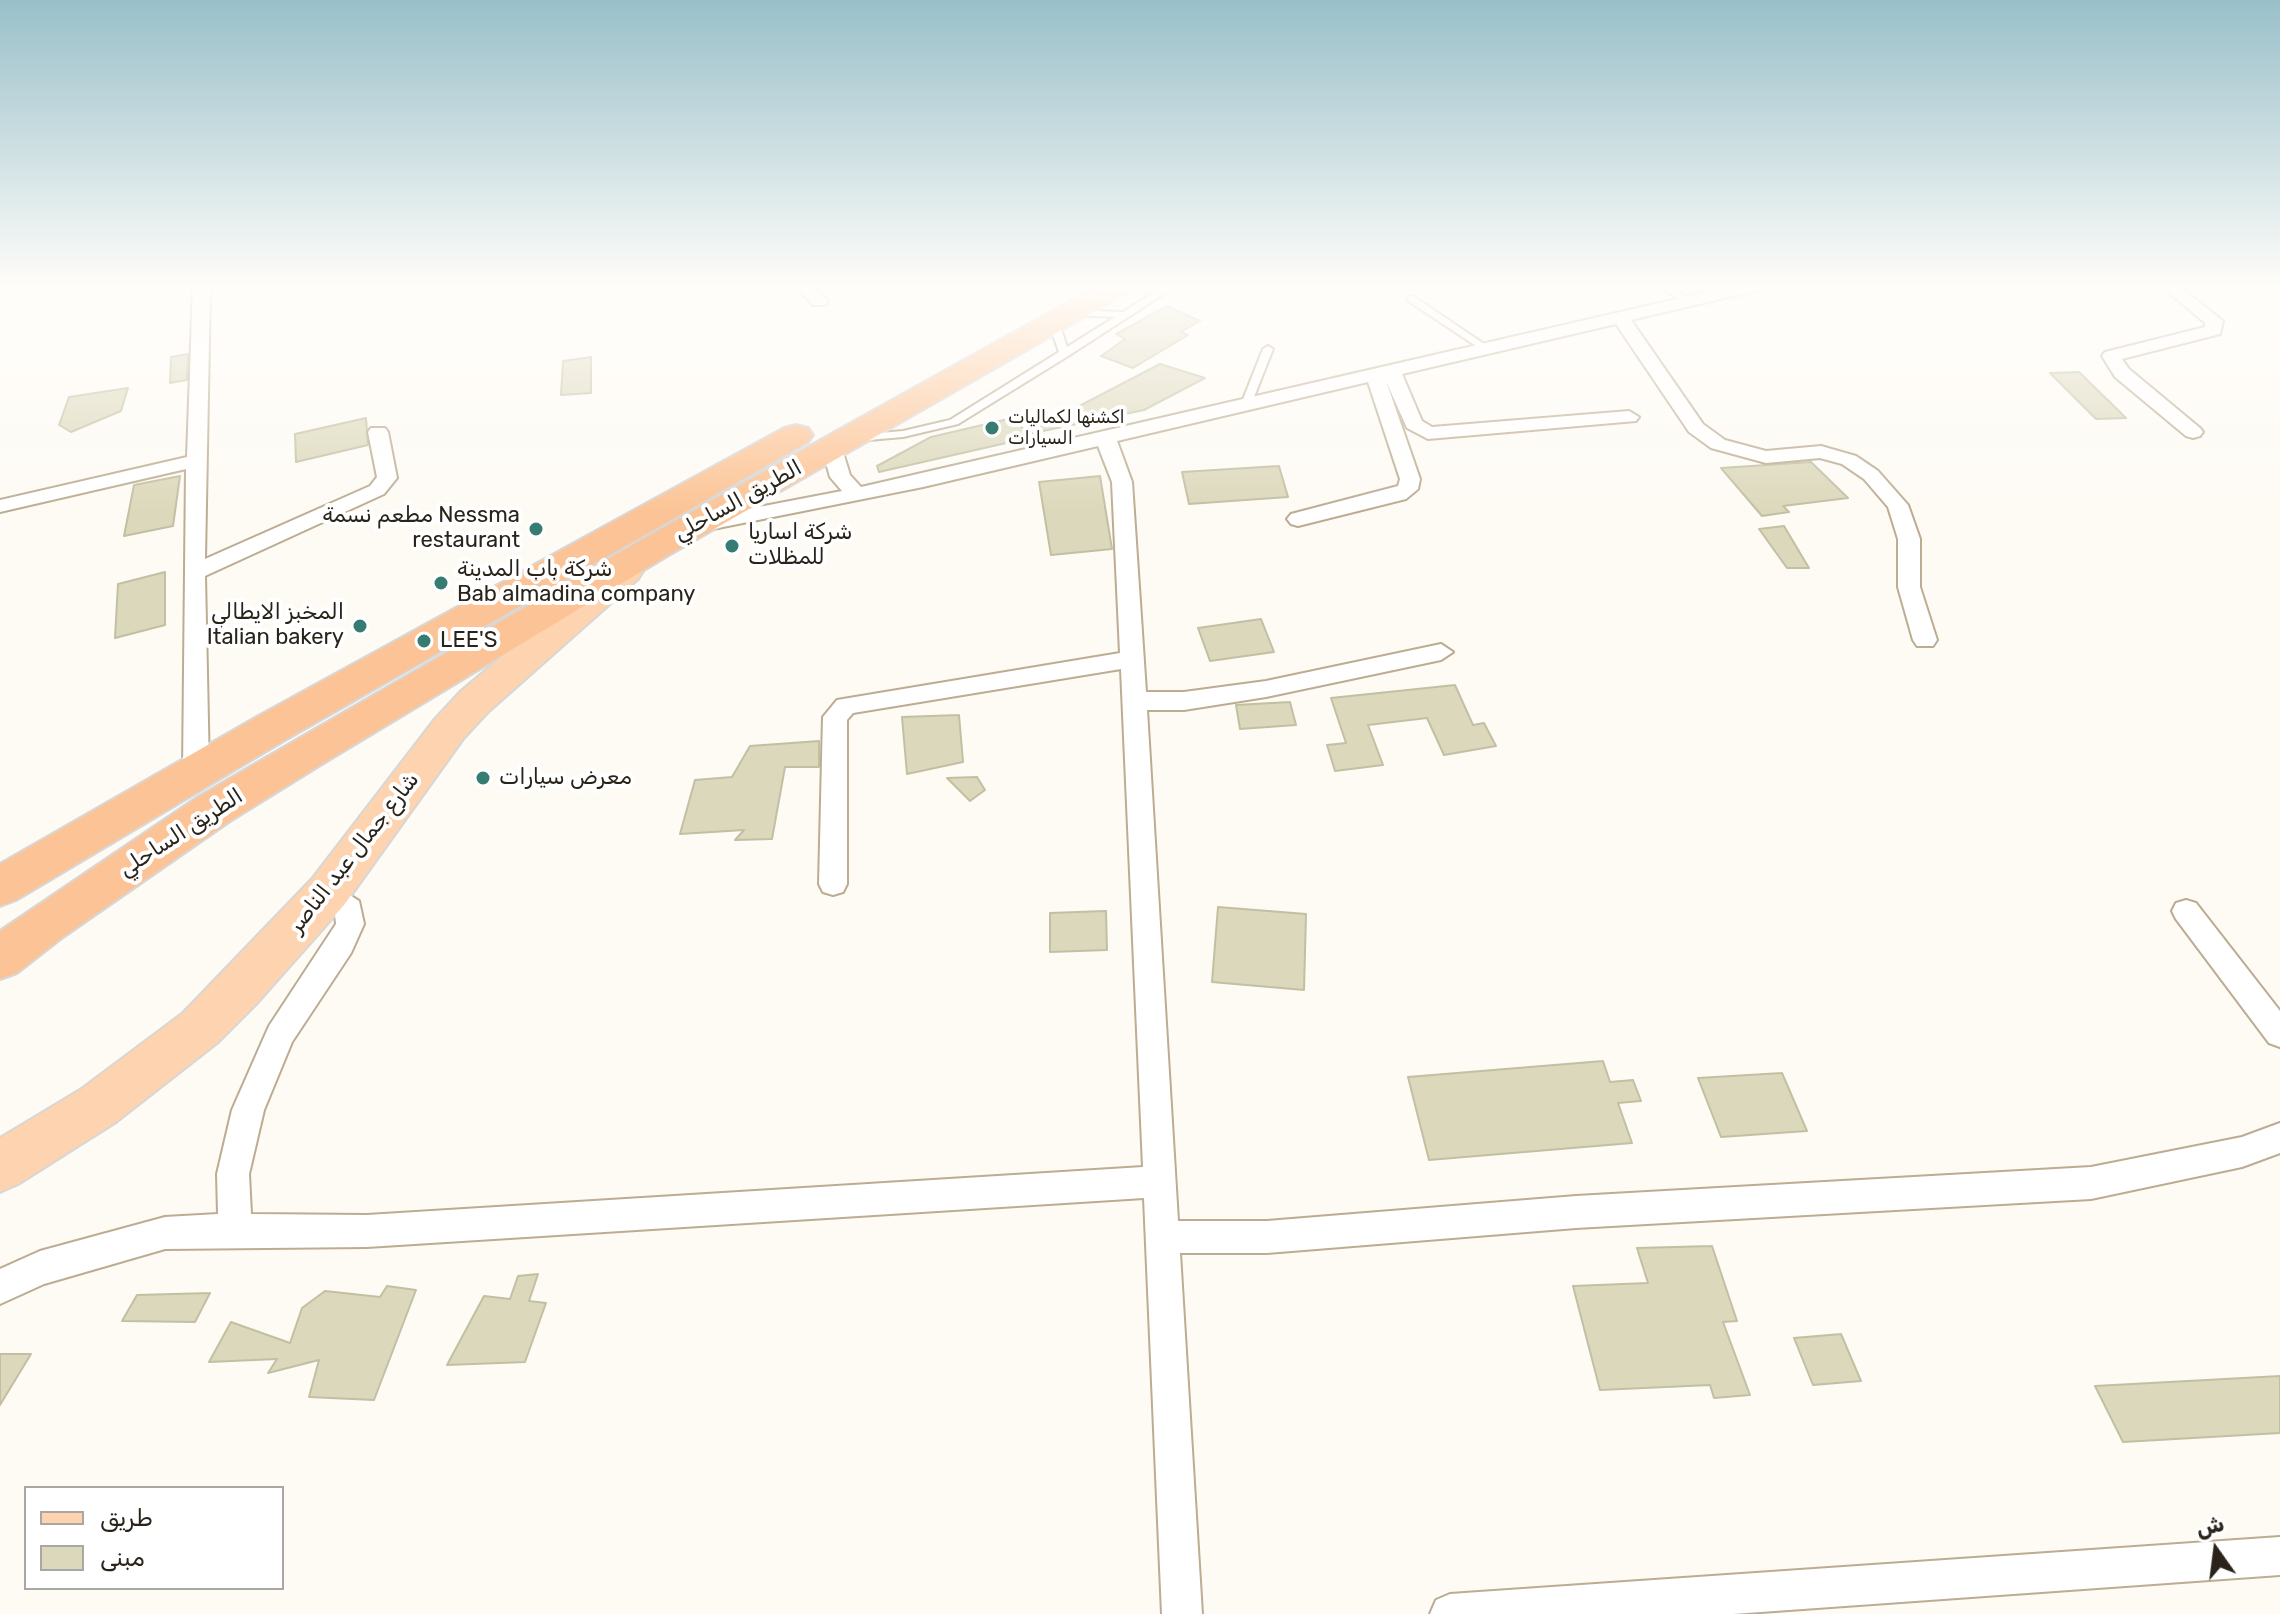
<!DOCTYPE html>
<meta charset="utf-8">
<style>
body{margin:0}
#map{position:relative;width:2280px;height:1614px;overflow:hidden;background:#fefbf5;font-family:Rubik,"Noto Sans Arabic",sans-serif}
canvas{display:block}
.legend{position:absolute;left:24px;top:1486px;width:260px;height:104px;box-sizing:border-box;background:#fff;border:2px solid #a9a7a3;margin:0;padding:10px 14px;list-style:none;font-size:24px;color:#292319}
.legend li{display:flex;align-items:center;gap:16px;height:40px}
.legend b{width:40px;border:2px solid #a9a7a3}
.north{position:absolute;left:2176px;top:1510px;width:80px;height:80px;-webkit-text-stroke:6px #fff;paint-order:stroke;rotate:346deg;font-size:22px;font-weight:700;line-height:32px;text-align:center;color:#292319}
.north::after{content:'';display:block;margin:auto;width:28px;height:36px;background:#292319;clip-path:polygon(50% 0,100% 100%,50% 72%,0 100%)}
</style>
<div id="map">
<canvas width="2280" height="1614"></canvas>
<ul class="legend">
<li><b style="height:10px;background:#fdd3b0"></b>طريق</li>
<li><b style="height:22px;background:#dcd8bb"></b>مبنى</li>
</ul>
<div class="north">ش</div>
</div>
<script>
const c = document.querySelector('canvas').getContext('2d');
c.lineJoin = 'round';
function paint(path, color) { c.fillStyle = color; c.fill(path, 'evenodd'); }
const poly = rows => new Path2D(rows.map(r => 'M' + r).join(''));
function trace(path, color, width, dash) { c.strokeStyle = color; c.lineWidth = width; c.lineCap = dash ? 'butt' : 'round'; c.setLineDash(dash || []); c.stroke(path); }
function write(font, color, halo, rows, align = 'center') {
  c.font = font + ' Rubik,"Noto Sans Arabic",sans-serif'; c.lineWidth = 8; c.setLineDash([]); c.textBaseline = 'middle'; c.strokeStyle = halo; c.fillStyle = color; for (const [text, x, y, turn = 0] of rows) {
    c.save(); c.translate(x, y); c.rotate((+turn || 0) * Math.PI / 180); c.textAlign = isNaN(turn) ? turn : align; if (halo) c.strokeText(text, 0, 0); c.fillText(text, 0, 0); c.restore();
  }
}
const building = poly([
 [1167,306,1200,321,1181,332,1188,335,1133,368,1101,356,1125,339,1116,334,1167,306],
 [188,354,187,380,170,383,171,357,188,354],
 [591,357,591,393,561,395,563,361,591,357],
 [1160,364,1205,378,1144,410,1043,431,1041,426,1160,364],
 [2079,372,2126,418,2096,419,2050,373,2079,372],
 [128,388,121,411,71,432,59,425,69,397,128,388],
 [366,418,368,445,296,462,295,434,366,418],
 [1008,419,1037,436,879,472,877,466,931,437,1008,419],
 [1811,462,1848,498,1783,506,1789,512,1762,516,1721,468,1811,462],
 [1279,466,1288,497,1189,504,1182,472,1279,466],
 [180,476,173,526,124,536,134,485,180,476],
 [1100,476,1112,549,1051,555,1039,482,1100,476],
 [1784,526,1809,568,1787,568,1759,529,1784,526],
 [165,572,165,625,115,638,118,584,165,572],
 [1261,619,1274,652,1210,661,1198,628,1261,619],
 [1455,685,1473,725,1484,723,1496,746,1444,755,1427,718,1368,725,1383,765,1335,771,1327,745,1346,743,1331,698,1455,685],
 [1290,702,1296,725,1240,729,1236,705,1290,702],
 [959,715,963,762,907,774,902,717,959,715],
 [819,741,819,767,785,767,772,839,735,840,744,830,680,834,695,780,732,777,750,746,819,741],
 [977,777,985,790,970,801,947,778,977,777],
 [1218,907,1306,914,1304,990,1212,982,1218,907],
 [1106,911,1107,950,1050,952,1050,913,1106,911],
 [1603,1061,1610,1082,1633,1080,1641,1101,1618,1103,1632,1143,1429,1160,1408,1077,1603,1061],
 [1782,1073,1807,1131,1721,1137,1698,1078,1782,1073],
 [1712,1246,1737,1321,1723,1322,1750,1395,1714,1398,1710,1385,1600,1390,1573,1286,1648,1283,1637,1248,1712,1246],
 [538,1274,529,1301,546,1303,525,1362,447,1365,484,1296,510,1299,518,1276,538,1274],
 [387,1286,416,1290,374,1400,309,1397,319,1360,268,1373,277,1359,209,1362,231,1322,290,1343,302,1308,325,1291,380,1297,387,1286],
 [210,1293,195,1322,122,1321,137,1295,210,1293],
 [1841,1334,1861,1381,1813,1385,1794,1338,1841,1334],
 [0,1354,31,1354,0,1405,0,1354],
 [2280,1376,2280,1433,2123,1442,2095,1386,2280,1376]
]);
paint(building, '#dcd8bb');
trace(building, '#c2bfa2', 2);
const service = poly([
 [1165,286,1176,286,1068,356,958,424,903,437,857,441,852,438,857,435,903,431,950,420,1059,352,1049,323,1051,321,1059,323,1067,347,1115,317,1072,315,1069,314,1069,310,1123,312,1165,286],
 [1658,286,1668,286,1694,301,1686,303,1658,286],
 [1407,296,1413,296,1490,348,1482,350,1407,300,1407,296],
 [1268,346,1273,349,1250,407,1245,410,1241,409,1240,407,1263,349,1268,346]
]);
const minor = poly([
 [193,286,210,286,205,559,370,486,377,477,368,432,371,428,385,428,388,432,397,478,384,494,205,576,209,771,205,778,196,780,187,778,183,771,186,469,0,512,0,500,187,457,193,286],
 [795,286,813,286,828,301,825,305,813,305,795,286],
 [1733,286,1762,286,1759,290,1631,320,1703,424,1725,440,1766,451,1821,446,1856,456,1878,471,1908,505,1920,539,1920,587,1937,640,1933,646,1917,646,1913,640,1898,587,1898,539,1888,507,1864,479,1842,464,1820,458,1766,463,1711,448,1689,432,1616,324,1402,374,1422,421,1432,427,1629,411,1639,417,1636,421,1428,439,1407,428,1386,381,1420,479,1418,489,1406,499,1298,526,1291,524,1287,519,1291,514,1398,486,1400,479,1368,382,1117,441,1132,482,1146,692,1184,692,1266,681,1441,644,1453,652,1441,660,1266,697,1184,710,1147,710,1178,1221,1267,1221,1576,1196,2091,1167,2242,1137,2280,1123,2280,1153,2242,1167,2091,1199,1576,1228,1267,1253,1180,1253,1202,1614,1162,1614,1144,1198,367,1247,165,1249,44,1284,0,1304,0,1269,40,1251,165,1217,218,1214,217,1174,232,1110,269,1026,336,924,335,914,314,892,318,884,328,881,359,901,364,924,351,953,292,1042,264,1110,249,1174,251,1214,367,1215,1143,1167,1121,669,853,713,847,720,847,884,843,892,833,895,823,892,819,884,823,717,837,700,1120,653,1112,482,1098,446,923,487,698,532,687,525,691,520,842,491,830,477,822,449,832,443,842,449,850,475,861,487,1733,286],
 [2161,286,2179,286,2223,321,2220,334,2122,359,2129,369,2200,428,2203,432,2200,436,2193,438,2186,436,2115,377,2102,356,2105,352,2205,327,2205,323,2161,286],
 [2186,900,2196,903,2280,1011,2280,1047,2269,1043,2176,919,2172,911,2176,903,2186,900],
 [2280,1537,2280,1575,1733,1614,1430,1614,1436,1600,1450,1594,2280,1537]
]);
const primary = poly([
 [625,560,638,563,643,571,638,579,488,712,463,739,344,905,258,1002,217,1043,116,1122,18,1184,0,1192,0,1138,80,1090,183,1013,312,879,435,719,460,692,612,563,625,560]
]);
const trunk = poly([
 [1097,286,1132,286,1128,292,667,556,322,764,230,821,63,937,17,973,0,979,0,931,198,797,641,540,1097,286],
 [796,425,808,428,813,435,808,442,285,740,16,900,0,906,0,864,255,718,784,428,796,425]
]);
trace(service, '#bcac92', 4);
trace(minor, '#bcac92', 4);
trace(primary, '#d8d7d6', 4);
trace(trunk, '#d8d7d6', 4);
paint(service, '#fff');
paint(minor, '#fff');
paint(primary, '#fdd3b0');
paint(trunk, '#fcc496');
const sky = c.createLinearGradient(0, 0, 0, 512);
sky.addColorStop(0, '#99c0c9');
sky.addColorStop(0.56, '#fffdfa');
sky.addColorStop(1, '#fffdfa00');
c.fillStyle = sky;
c.fillRect(0, 0, 2280, 512);
for (const [x, y, r, color] of [
 [992,428,8,"#377c72"],
 [536,529,8,"#377c72"],
 [732,546,8,"#377c72"],
 [441,583,8,"#377c72"],
 [360,626,8,"#377c72"],
 [424,641,8,"#377c72"],
 [483,778,8,"#377c72"]
]) { const dot = new Path2D(); dot.arc(x, y, r, 0, 2 * Math.PI); c.fillStyle = color; c.fill(dot); trace(dot, '#fff', 3); }
write('18px', '#292319', '#fff', [
 ["اكشنها لكماليات",1008,418],
 ["السيارات",1008,439]
], 'left');
write('22px', '#292319', '#fff', [
 ["الطريق الساحلي",738,501,-29],
 ["الطريق الساحلي",181,833,-33],
 ["شارع جمال عبد الناصر",354,853,-52]
]);
write('22px', '#292319', '#fff', [
 ["مطعم نسمة Nessma",520,516,"right"],
 ["restaurant",520,541,"right"],
 ["شركة اساريا",748,533],
 ["للمظلات",748,558],
 ["شركة باب المدينة",457,570],
 ["Bab almadina company",457,595],
 ["المخبز الايطالي",344,613,"right"],
 ["Italian bakery",344,638,"right"],
 ["LEE'S",440,641],
 ["معرض سيارات",499,778]
], 'left');
</script>
